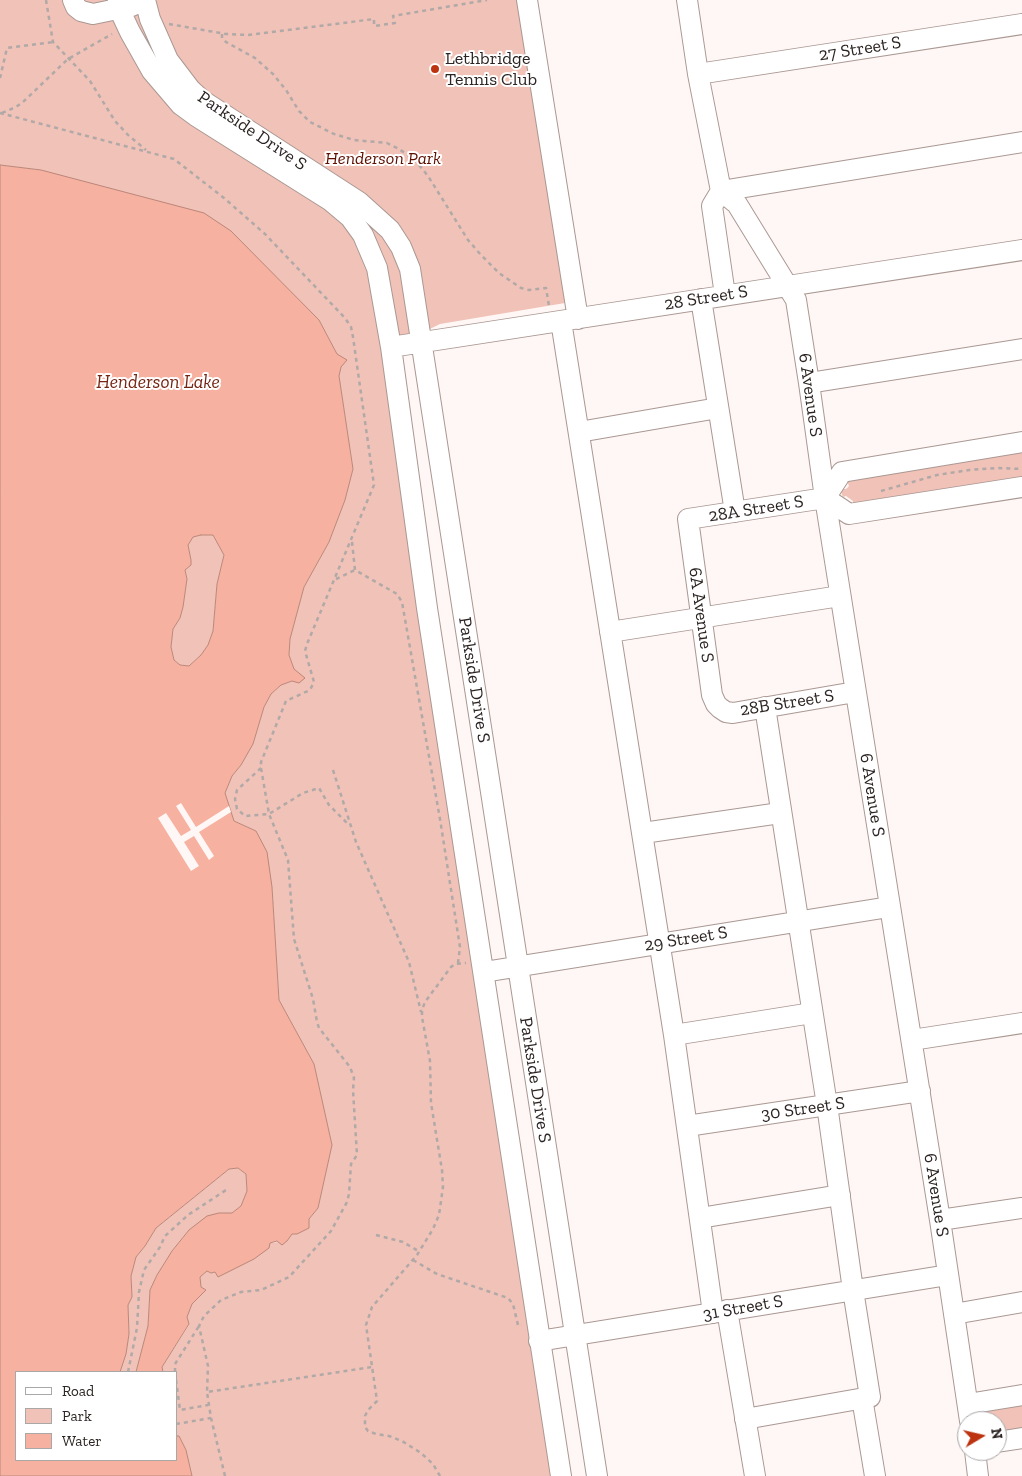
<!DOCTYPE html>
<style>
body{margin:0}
#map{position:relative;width:1022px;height:1476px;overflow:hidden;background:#fff7f5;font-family:"Zilla Slab",serif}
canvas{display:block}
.legend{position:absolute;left:15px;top:1371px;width:162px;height:90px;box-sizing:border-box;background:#fff;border:1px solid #aaa7a7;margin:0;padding:6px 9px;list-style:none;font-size:15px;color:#2b2422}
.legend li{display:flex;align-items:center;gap:10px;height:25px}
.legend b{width:25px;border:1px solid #aaa7a7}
.north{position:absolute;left:957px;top:1411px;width:50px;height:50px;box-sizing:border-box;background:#fff;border:1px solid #aaa7a7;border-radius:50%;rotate:81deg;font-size:14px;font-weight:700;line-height:20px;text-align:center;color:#2b2422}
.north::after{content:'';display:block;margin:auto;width:18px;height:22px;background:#bd3310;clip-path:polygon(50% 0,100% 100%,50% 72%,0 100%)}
</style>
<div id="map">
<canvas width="1022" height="1476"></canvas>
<ul class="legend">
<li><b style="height:6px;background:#fff"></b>Road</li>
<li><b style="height:14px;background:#f1c2b7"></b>Park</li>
<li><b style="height:14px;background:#f7b1a0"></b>Water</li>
</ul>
<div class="north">N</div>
</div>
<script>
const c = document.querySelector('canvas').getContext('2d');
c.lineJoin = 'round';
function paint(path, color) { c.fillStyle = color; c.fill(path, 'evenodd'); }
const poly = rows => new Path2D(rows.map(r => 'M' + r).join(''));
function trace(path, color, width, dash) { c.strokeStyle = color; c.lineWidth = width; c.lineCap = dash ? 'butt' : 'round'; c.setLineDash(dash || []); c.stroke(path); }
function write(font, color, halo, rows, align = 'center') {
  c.font = font + ' "Zilla Slab",serif'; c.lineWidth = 4; c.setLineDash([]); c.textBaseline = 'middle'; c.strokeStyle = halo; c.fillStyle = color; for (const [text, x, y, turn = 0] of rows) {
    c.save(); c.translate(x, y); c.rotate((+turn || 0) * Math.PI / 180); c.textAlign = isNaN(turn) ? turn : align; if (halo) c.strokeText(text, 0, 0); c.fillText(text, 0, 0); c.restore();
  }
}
paint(poly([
 [0,0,520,0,565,303,440,324,391,348,561,1476,192,1476,186,1450,179,1436,176,1436,176,1372,163,1372,162,1367,189,1325,187,1317,192,1304,206,1290,201,1287,200,1277,207,1271,211,1273,215,1272,218,1277,270,1243,287,1241,292,1233,309,1219,318,1208,332,1145,314,1064,279,1000,272,887,256,831,234,821,225,793,232,776,241,765,253,744,264,707,271,694,281,685,292,681,294,669,289,655,290,639,304,587,329,542,345,500,353,469,339,376,341,367,337,354,319,320,279,281,41,170,0,165],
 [1022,452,1022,478,853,504,853,501,846,496,843,497,841,492,841,489,846,489,849,486,847,481,852,478],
 [201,535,213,535,224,555,217,584,213,631,208,645,201,655,189,666,180,665,174,660,171,647,173,629,180,618,183,607,187,579,185,570,190,565,191,560,188,545,193,537],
 [238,1168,246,1174,247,1191,241,1206,232,1213,219,1213,189,1230,172,1251,157,1275,150,1290,148,1326,136,1372,120,1372,126,1354,129,1334,128,1305,132,1297,131,1276,136,1257,145,1246,156,1228,229,1169],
 [1022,1395,1022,1438,997,1442,997,1421,970,1421,968,1404]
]), '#f1c2b7');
const water = poly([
 [0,165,41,170,204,213,231,231,319,320,337,354,347,360,341,367,339,376,353,469,345,500,329,542,304,587,290,639,289,655,294,669,305,678,299,683,292,681,281,685,271,694,264,707,253,744,241,765,232,776,225,793,234,821,256,831,267,852,272,887,279,1000,314,1064,332,1145,318,1208,309,1219,309,1228,297,1234,292,1234,287,1241,282,1245,277,1241,270,1243,269,1248,254,1259,218,1277,215,1272,211,1273,207,1271,200,1277,201,1287,206,1290,192,1304,187,1317,189,1324,162,1367,163,1372,136,1372,148,1326,150,1290,157,1275,172,1251,189,1230,207,1216,219,1213,232,1213,241,1206,247,1191,246,1174,238,1168,229,1169,156,1228,145,1246,136,1257,131,1276,132,1297,128,1305,129,1334,126,1354,120,1372,16,1372,16,1460,176,1460,176,1436,179,1436,186,1450,192,1476,0,1476,0,165],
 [201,535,213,535,224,555,217,584,213,631,208,645,201,655,189,666,180,665,174,660,171,647,173,629,180,618,183,607,187,579,185,570,191,565,191,560,188,545,193,537,201,535]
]);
paint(water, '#f7b1a0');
trace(water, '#ba877a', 1);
paint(poly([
 [181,803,196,827,229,806,231,812,199,832,214,856,209,860,194,836,184,842,199,866,191,871,158,818,166,813,181,836,191,830,176,806]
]), '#fff7f5');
const minor = poly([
 [73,0,76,7,81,11,93,14,132,6],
 [118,0,122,15,130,32,152,71,181,105,196,116,331,201,350,217,363,235,377,268,391,347,427,608,561,1476],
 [145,0,150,19,168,60,190,89,203,101,359,202,390,230,401,247,410,269,597,1476],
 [527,0,578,319],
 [687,0,698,74,721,191,737,204,796,300,809,383,825,498,940,1220,970,1421],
 [698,74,1022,24],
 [725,295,712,206,721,191,1022,142],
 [701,299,735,512],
 [561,321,674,1035,713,1313],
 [391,347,1022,250],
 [809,383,1022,349],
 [579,432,718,408],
 [825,498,688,519,712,695,716,704,720,708,726,712,733,713,855,692],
 [825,498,842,472,1022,442],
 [825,498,849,514,1022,487],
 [610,632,840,596],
 [643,833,780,813],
 [484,972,889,907],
 [674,1035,812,1013],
 [912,1040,1022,1023],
 [687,1126,920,1091],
 [700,1218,840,1195],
 [940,1220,1022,1208],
 [727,1310,755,1476],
 [954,1314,1022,1302],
 [539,1341,948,1275],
 [862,1398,875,1476],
 [968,1404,1022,1395],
 [745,1419,870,1397,853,1290,827,1105,765,707],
 [997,1442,1022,1438],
 [975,1451,978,1476]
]);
trace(minor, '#aa9893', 22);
trace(poly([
 [46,0,53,42,90,81,115,121,128,135,146,150],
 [169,24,226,34,248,35,374,19,374,26,395,23,393,16,487,0],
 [222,34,222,38,226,42,255,58,273,74,286,90,299,111,310,122,334,134,354,140,387,143,399,149,415,160,428,176,468,240,481,255,499,273,521,288,529,290,546,288,549,306],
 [0,78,7,48,53,42],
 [0,113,174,159,224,198,265,234,345,318,351,327,353,337,374,485,307,644,305,651,314,682,310,690,286,701,261,762,261,768,269,814,288,860,294,939,313,999,317,1022,319,1028,350,1067,354,1078,353,1090,357,1155,351,1164,349,1194,347,1202,331,1231,289,1277,261,1290,241,1292,221,1300,204,1316,199,1326,208,1366,207,1392],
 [2,113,16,107,24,101,68,59,112,34],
 [881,491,937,475,969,470,997,468,1022,469],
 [352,542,355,570,397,594,402,602,440,819,460,947,458,963],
 [336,579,355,570],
 [261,768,237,790,235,799,237,809,245,816,269,814,303,793,319,788,329,805,348,824],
 [333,770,356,842,409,962,421,1012],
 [376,1235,403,1242,420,1252],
 [413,1260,437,1274,508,1298,513,1304,518,1325,522,1325],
 [128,1372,137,1328,139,1292,144,1270,160,1247,165,1236,188,1215,226,1190],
 [175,1372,175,1364,199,1326],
 [176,1380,180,1410,208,1405],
 [176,1424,211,1418],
 [225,1476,211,1418,207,1392,372,1367],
 [440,1476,433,1464,421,1453,402,1441,389,1436,376,1434,368,1431,365,1427,365,1416,368,1410,377,1401,366,1325,372,1307,417,1255,433,1229,439,1215,443,1187,442,1170,431,1103,430,1061,422,1017,422,1010,425,1002,451,967,455,964,466,963]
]), '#b1a9a7', 2.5, [4, 4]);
trace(minor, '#fff', 20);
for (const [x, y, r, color] of [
 [435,69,5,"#bd3310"]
]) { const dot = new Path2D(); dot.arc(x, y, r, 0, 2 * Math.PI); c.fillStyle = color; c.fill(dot); trace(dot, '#fff', 2); }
write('18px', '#2b2422', '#fff', [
 ["27 Street S",860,49,-9],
 ["Parkside Drive S",252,131,34],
 ["28 Street S",706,298,-9],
 ["6 Avenue S",810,395,82],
 ["28A Street S",756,509,-9],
 ["6A Avenue S",701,615,82],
 ["Parkside Drive S",474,680,81],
 ["28B Street S",787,703,-9],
 ["6 Avenue S",872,795,81],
 ["29 Street S",686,939,-9],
 ["Parkside Drive S",535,1080,81],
 ["30 Street S",803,1109,-8],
 ["6 Avenue S",936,1195,81],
 ["31 Street S",743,1308,-10]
]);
write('18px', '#2b2422', '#fff', [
 ["Lethbridge",445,59],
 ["Tennis Club",445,80]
], 'left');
write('italic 18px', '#5e0f00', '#fff', [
 ["Henderson Park",383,159]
]);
write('italic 19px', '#742513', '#fff', [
 ["Henderson Lake",158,383]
]);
</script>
